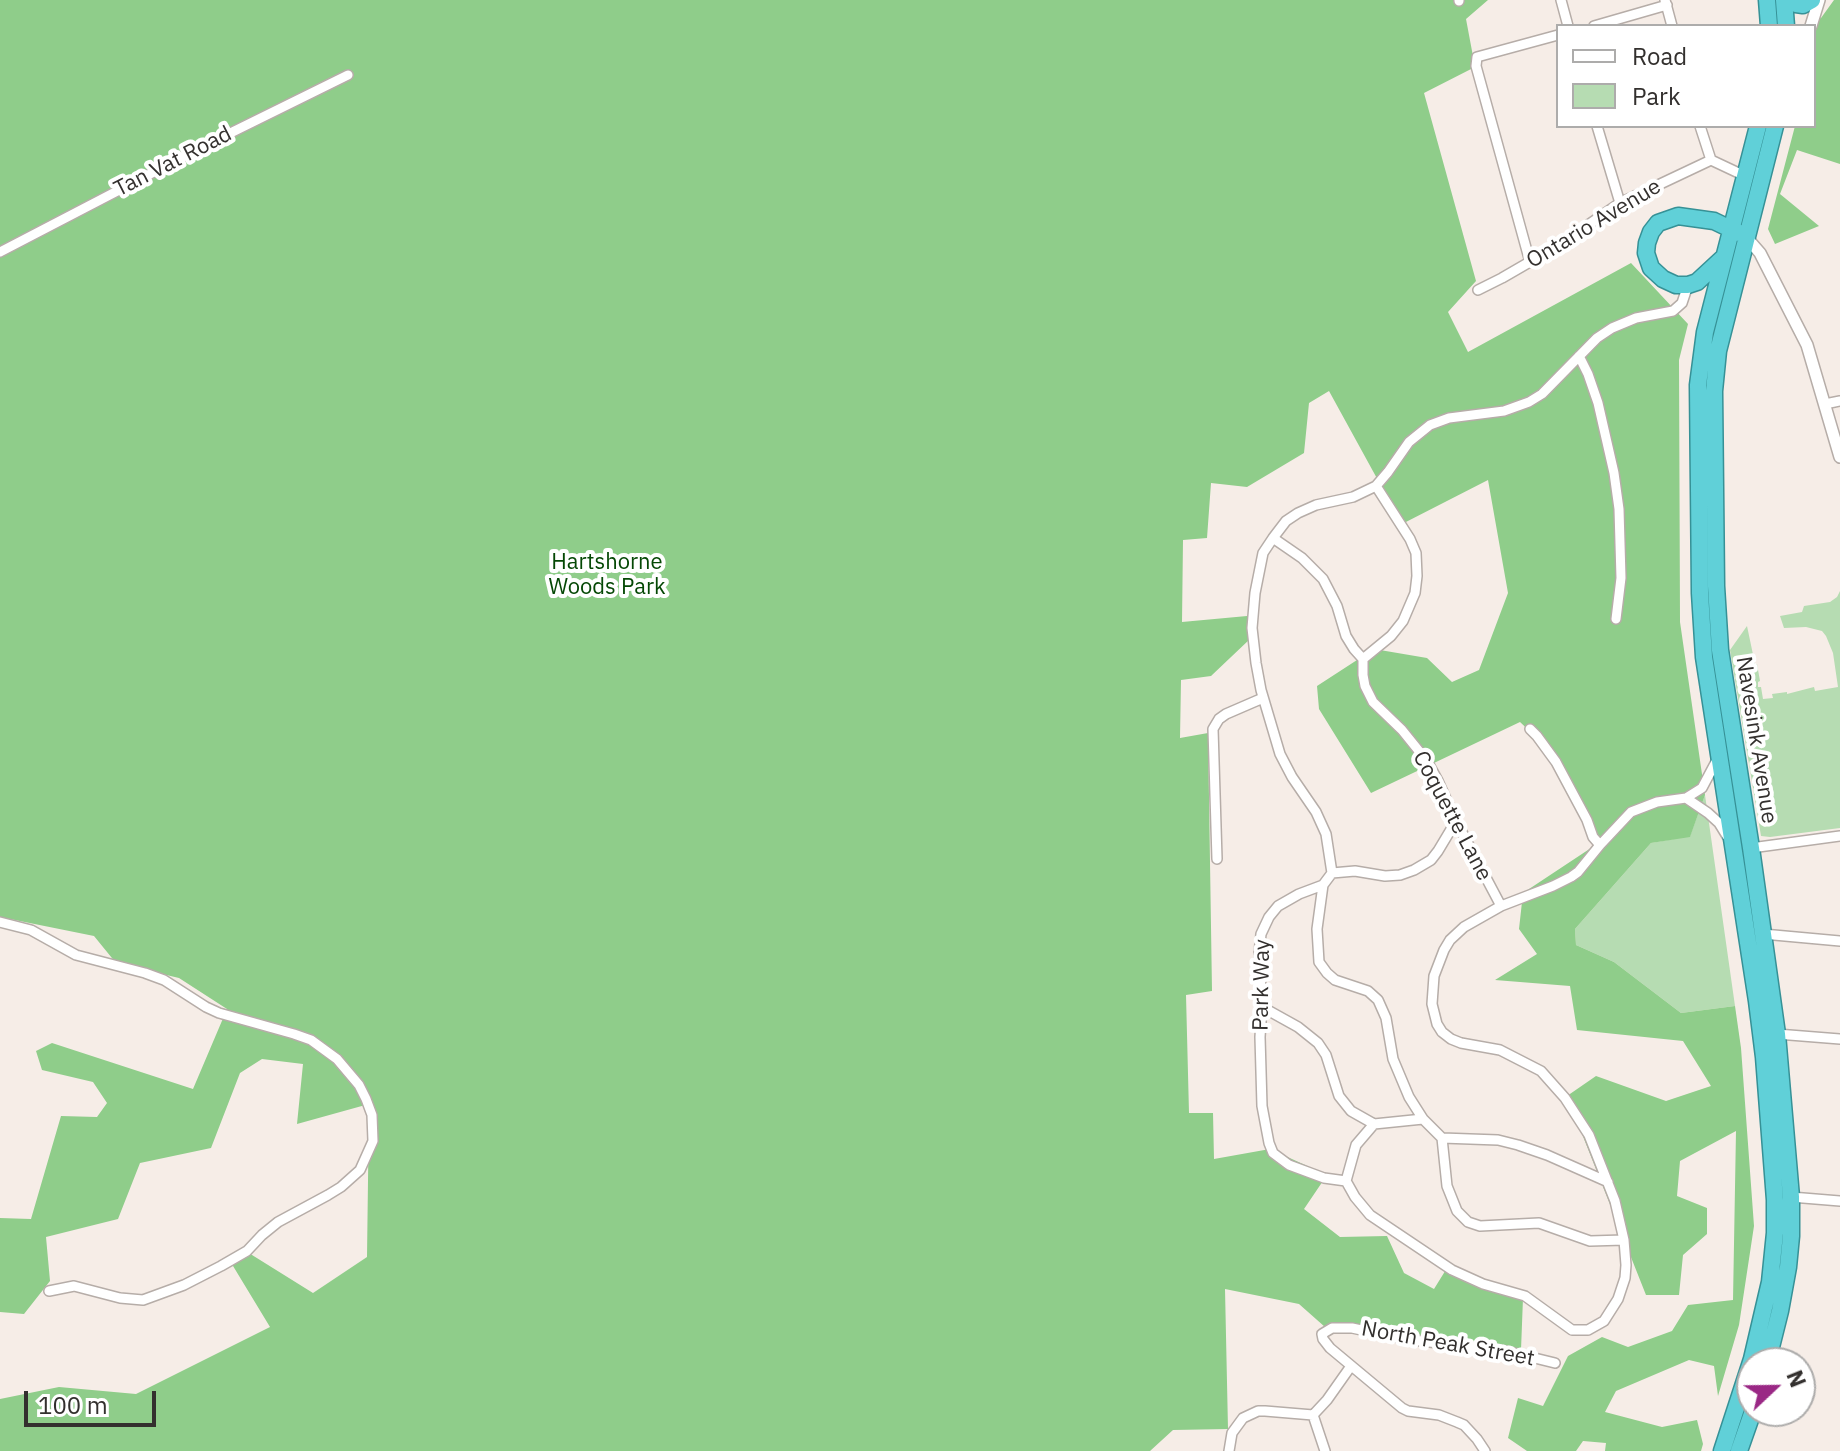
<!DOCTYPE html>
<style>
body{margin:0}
#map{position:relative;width:1840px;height:1451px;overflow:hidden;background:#f6ede7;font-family:"IBM Plex Sans",sans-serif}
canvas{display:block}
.legend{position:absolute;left:1556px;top:24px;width:260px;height:104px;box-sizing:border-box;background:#fff;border:2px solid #adacab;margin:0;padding:10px 14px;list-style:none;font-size:24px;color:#33302e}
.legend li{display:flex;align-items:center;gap:16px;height:40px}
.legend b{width:40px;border:2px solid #adacab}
.north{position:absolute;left:1736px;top:1347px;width:80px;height:80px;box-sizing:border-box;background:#fff;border:2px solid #adacab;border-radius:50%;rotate:68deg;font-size:22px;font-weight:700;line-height:32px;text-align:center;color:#33302e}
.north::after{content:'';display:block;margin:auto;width:28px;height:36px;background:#9a2885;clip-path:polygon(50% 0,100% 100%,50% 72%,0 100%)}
.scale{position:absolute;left:24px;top:1391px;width:132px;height:36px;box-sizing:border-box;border:4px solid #33302e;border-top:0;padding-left:10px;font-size:24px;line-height:28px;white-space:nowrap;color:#33302e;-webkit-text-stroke:6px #fff;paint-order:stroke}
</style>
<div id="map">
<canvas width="1840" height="1451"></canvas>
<ul class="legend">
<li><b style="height:10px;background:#fff"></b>Road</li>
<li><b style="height:22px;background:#b6dcb2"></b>Park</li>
</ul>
<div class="north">N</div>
<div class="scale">100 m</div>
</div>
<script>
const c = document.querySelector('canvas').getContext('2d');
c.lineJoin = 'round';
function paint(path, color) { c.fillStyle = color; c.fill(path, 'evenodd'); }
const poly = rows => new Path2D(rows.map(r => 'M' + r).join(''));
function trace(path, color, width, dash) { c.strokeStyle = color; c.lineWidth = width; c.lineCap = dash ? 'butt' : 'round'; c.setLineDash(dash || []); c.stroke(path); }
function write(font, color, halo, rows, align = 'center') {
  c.font = font + ' "IBM Plex Sans",sans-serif'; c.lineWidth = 8; c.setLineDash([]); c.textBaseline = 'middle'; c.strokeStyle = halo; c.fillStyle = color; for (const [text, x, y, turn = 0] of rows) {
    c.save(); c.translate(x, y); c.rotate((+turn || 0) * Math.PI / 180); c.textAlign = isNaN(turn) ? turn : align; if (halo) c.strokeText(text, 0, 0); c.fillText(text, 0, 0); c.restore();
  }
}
paint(poly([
 [1840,591,1840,828,1770,837,1761,836,1730,650,1747,626,1755,664,1757,664,1760,681,1758,682,1758,687,1761,687,1763,699,1773,698,1772,694,1787,692,1787,694,1814,687,1815,691,1838,687,1833,653,1826,636,1822,631,1806,627,1784,628,1780,616,1802,612,1804,606,1830,602,1837,597],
 [1705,795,1735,1006,1681,1013,1614,962,1576,945,1575,929,1651,843,1690,836]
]), '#b6dcb2');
paint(poly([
 [0,0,1488,0,1466,19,1475,67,1424,93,1476,281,1448,312,1468,352,1631,263,1688,324,1679,360,1680,622,1705,795,1690,837,1651,843,1575,929,1576,945,1614,962,1681,1013,1735,1006,1741,1048,1754,1226,1739,1325,1718,1396,1714,1366,1689,1360,1616,1391,1605,1412,1662,1427,1697,1420,1703,1444,1701,1451,1605,1451,1606,1443,1583,1441,1576,1451,1527,1451,1508,1438,1518,1398,1543,1406,1568,1356,1602,1337,1628,1347,1672,1331,1688,1305,1733,1300,1736,1131,1680,1161,1677,1196,1707,1208,1707,1234,1683,1255,1679,1295,1646,1295,1567,1096,1596,1076,1666,1101,1711,1086,1683,1041,1577,1030,1570,986,1495,980,1537,954,1519,929,1523,893,1594,846,1556,756,1520,722,1371,793,1319,709,1317,686,1374,649,1427,658,1452,682,1479,670,1508,593,1488,480,1402,524,1329,391,1309,403,1304,453,1247,487,1211,483,1207,538,1183,540,1182,622,1247,616,1250,639,1211,676,1181,680,1180,738,1208,733,1212,991,1186,995,1189,1113,1213,1113,1214,1159,1270,1149,1327,1175,1304,1209,1340,1237,1387,1236,1404,1273,1434,1289,1447,1268,1523,1298,1521,1350,1325,1327,1299,1304,1225,1289,1228,1429,1173,1430,1150,1451,0,1451,0,1399,59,1387,136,1394,270,1327,230,1261,244,1250,313,1293,367,1257,369,1104,297,1124,303,1064,262,1059,240,1073,211,1148,140,1163,118,1219,46,1237,50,1281,24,1314,0,1312,0,1218,31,1219,61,1116,97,1117,107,1103,93,1082,42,1070,36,1051,52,1043,193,1089,227,1009,179,978,116,963,94,936,0,917],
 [1834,0,1840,0,1840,164,1797,150,1780,194,1819,226,1775,244,1768,229,1795,126,1814,126,1814,33,1818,19,1821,18]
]), '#8fcd8a');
const minor = poly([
 [1459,0,1459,1],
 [1561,0,1568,26],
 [1665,0,1672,26],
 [1594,26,1667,5],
 [1597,126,1620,203],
 [1700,126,1711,160,1745,176],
 [0,252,200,148,348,75],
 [1530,262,1476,66,1477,57,1558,35],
 [1478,290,1502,278,1559,245,1620,203,1711,160],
 [1579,356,1588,374,1598,403,1614,473,1619,509,1621,578,1616,619],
 [1825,404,1840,401],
 [1376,486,1410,539,1416,553,1417,576,1415,593,1403,621,1391,636,1363,659,1363,675,1365,686,1373,702,1402,730,1427,761,1438,781,1456,821,1501,906],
 [1273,538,1302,558,1323,579,1337,606,1346,636,1354,649,1363,659],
 [1530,729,1537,736,1556,762,1587,820,1593,837,1600,845],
 [1686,798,1708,813,1719,823,1727,836],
 [1751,848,1840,836],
 [1217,859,1213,729,1219,719,1226,714,1263,698],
 [1332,873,1326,834,1316,812,1292,777,1280,754,1261,690,1256,663,1252,628,1255,593,1263,553,1273,538,1286,521,1298,513,1316,505,1353,497,1376,486,1388,472,1409,442,1430,425,1449,418,1504,411,1529,402,1542,394,1597,338,1612,328,1636,318,1673,311,1682,303,1688,285],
 [1323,885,1317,929,1319,962,1327,973,1335,980,1368,991,1378,1000,1386,1018,1393,1059,1409,1097,1423,1119,1442,1138],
 [0,922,31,930,76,955,145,973,164,980,206,1007,219,1013,294,1034,311,1040,337,1059,359,1085,366,1099,372,1115,373,1141,360,1170,341,1187,328,1195,278,1222,262,1235,247,1251,221,1266,184,1285,143,1300,120,1298,74,1286,49,1291],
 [1763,934,1840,941],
 [1262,1007,1298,1027,1318,1043,1326,1055,1339,1096,1351,1111,1374,1124,1423,1119],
 [1777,1034,1840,1039],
 [1374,1124,1356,1145,1346,1181,1355,1197,1370,1215,1452,1270,1483,1284,1525,1296,1572,1330,1588,1330,1604,1321,1618,1299,1625,1278,1626,1265,1624,1240,1615,1201,1589,1135,1565,1098,1541,1071,1500,1050,1461,1043,1451,1039,1442,1032,1437,1024,1432,1004,1434,976,1444,950,1450,940,1464,927,1501,906,1553,886,1571,877,1578,872,1600,845,1631,812,1657,802,1686,798,1702,788,1718,758],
 [1442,1138,1447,1186,1457,1211,1468,1222,1480,1226,1539,1223,1590,1241,1624,1240],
 [1442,1138,1498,1140,1518,1145,1547,1155,1608,1182],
 [1346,1181,1324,1178,1289,1165,1273,1153,1269,1143,1262,1106,1260,1037,1262,1007,1259,954,1261,934,1269,917,1278,906,1299,894,1323,885,1332,873,1355,871,1385,876,1400,875,1414,870,1431,860,1438,851,1456,821],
 [1791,1197,1840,1201],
 [1313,1415,1325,1451],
 [1229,1451,1232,1433,1243,1418,1258,1411,1265,1411,1313,1415,1327,1400,1351,1366],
 [1485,1451,1477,1439,1464,1425,1457,1422,1439,1415,1408,1411,1402,1408,1330,1348,1323,1339,1322,1334,1332,1328,1352,1328,1404,1339,1506,1351,1555,1363]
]);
const tertiary = poly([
 [1811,26,1819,0],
 [1746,237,1760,253,1807,345,1840,457]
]);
const trunk = poly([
 [1767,0,1769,26],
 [1784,0,1786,26],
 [1791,0,1796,4,1803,5,1812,0],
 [1723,258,1697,282,1688,285,1676,285,1663,279,1651,268,1646,253,1647,243,1651,232,1658,223,1678,216,1714,221,1739,233],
 [1767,1363,1780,1311,1788,1267,1791,1236,1791,1197,1777,1034,1751,848,1720,650,1716,586,1714,391,1718,351,1775,126],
 [1722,1451,1752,1359,1770,1282,1775,1233,1775,1200,1764,1057,1757,1001,1704,657,1700,593,1698,385,1705,332,1758,126],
 [1739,1451,1753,1411]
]);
trace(minor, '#b6ada8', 12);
trace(tertiary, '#b6ada8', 14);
trace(trunk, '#369196', 19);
trace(minor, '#fff', 9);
trace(tertiary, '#fff', 11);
trace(trunk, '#60d0d8', 16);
write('22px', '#33302e', '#fff', [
 ["Tan Vat Road",173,162,-27],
 ["Ontario Avenue",1594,224,-31],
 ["Navesink Avenue",1756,740,81],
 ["Coquette Lane",1452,816,62],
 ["Park Way",1262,985,-89],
 ["North Peak Street",1448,1344,10]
]);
write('22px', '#054805', '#fff', [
 ["Hartshorne",607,563],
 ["Woods Park",607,588]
]);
</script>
